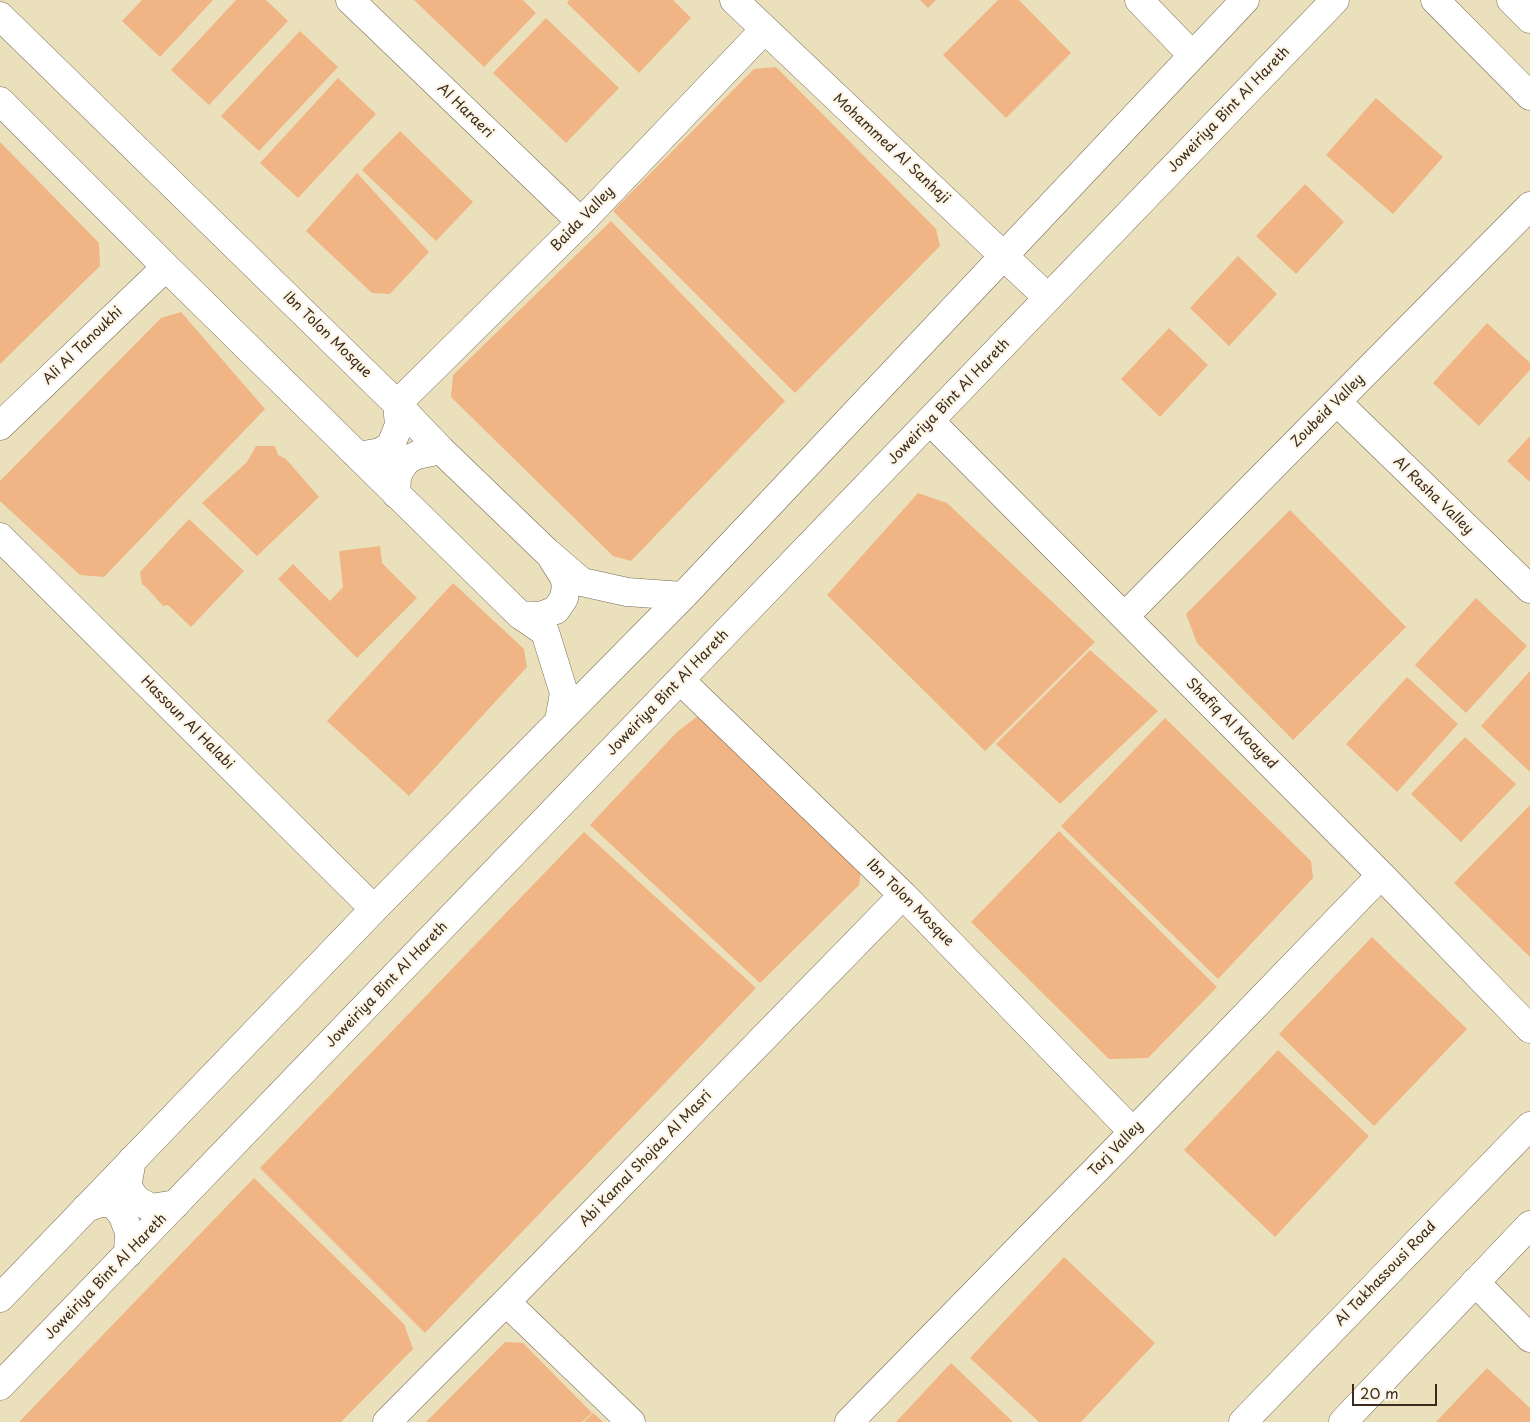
<!DOCTYPE html>
<style>
body{margin:0}
#map{position:relative;width:1530px;height:1422px;overflow:hidden;background:#eae0bc;font-family:"Playpen Sans",sans-serif}
canvas{display:block}
.scale{position:absolute;left:1352px;top:1384px;width:85px;height:22px;box-sizing:border-box;border:2px solid #3b2a1e;border-top:0;padding-left:6px;font-size:15px;line-height:18px;white-space:nowrap;color:#3b2a1e;-webkit-text-stroke:4px #fcf5e5;paint-order:stroke}
</style>
<div id="map">
<canvas width="1530" height="1422"></canvas>
<div class="scale">20 m</div>
</div>
<script>
const c = document.querySelector('canvas').getContext('2d');
c.lineJoin = 'round';
function paint(path, color) { c.fillStyle = color; c.fill(path, 'evenodd'); }
const poly = rows => new Path2D(rows.map(r => 'M' + r).join(''));
function trace(path, color, width, dash) { c.strokeStyle = color; c.lineWidth = width; c.lineCap = dash ? 'butt' : 'round'; c.setLineDash(dash || []); c.stroke(path); }
function write(font, color, halo, rows, align = 'center') {
  c.font = font + ' "Playpen Sans",sans-serif'; c.lineWidth = 4.5; c.setLineDash([]); c.textBaseline = 'middle'; c.strokeStyle = halo; c.fillStyle = color; for (const [text, x, y, turn = 0] of rows) {
    c.save(); c.translate(x, y); c.rotate((+turn || 0) * Math.PI / 180); c.textAlign = isNaN(turn) ? turn : align; if (halo) c.strokeText(text, 0, 0); c.fillText(text, 0, 0); c.restore();
  }
}
paint(poly([
 [142,0,213,0,160,57,122,21],
 [236,0,266,0,288,21,209,105,171,70],
 [414,0,523,0,536,13,484,67],
 [569,0,673,0,691,18,639,73,567,3],
 [920,0,936,0,928,8],
 [998,0,1019,0,1071,53,1006,118,943,55],
 [546,18,619,88,566,143,493,73],
 [300,31,338,67,259,151,221,116],
 [776,67,936,229,940,246,795,393,613,211,754,69],
 [338,78,376,114,298,198,260,163],
 [1376,98,1443,157,1393,214,1326,155],
 [400,131,473,202,436,241,362,170],
 [0,142,99,243,100,266,0,364],
 [357,173,429,252,390,294,372,293,306,231],
 [1305,184,1344,222,1296,274,1256,236],
 [611,221,785,401,631,561,613,556,451,397,453,375],
 [1238,256,1277,294,1229,346,1190,308],
 [181,312,265,409,104,577,80,575,0,501,0,481,161,318],
 [1487,323,1530,363,1530,370,1479,426,1433,383],
 [1169,328,1208,365,1160,417,1121,379],
 [1530,436,1530,482,1507,461],
 [256,446,275,446,278,455,286,459,319,497,257,556,202,503,247,462],
 [918,493,947,503,1095,642,985,751,827,595],
 [1290,510,1406,627,1293,740,1197,643,1186,614],
 [189,519,244,571,191,627,168,605,163,606,147,588,142,584,140,572],
 [380,546,382,563,417,598,357,658,278,579,293,564,330,601,343,587,339,551],
 [453,583,524,649,527,667,409,796,327,721],
 [1476,598,1527,646,1466,713,1415,665],
 [1090,650,1158,711,1060,804,996,744],
 [1530,671,1530,772,1481,726],
 [1407,677,1458,724,1397,792,1346,744],
 [698,716,861,872,859,885,760,983,590,825,677,732],
 [1165,718,1311,861,1313,878,1218,979,1061,826],
 [1465,737,1516,784,1461,842,1411,794],
 [1530,805,1530,957,1454,883],
 [1059,831,1217,987,1148,1058,1109,1059,971,922],
 [584,832,756,988,425,1333,260,1168],
 [1372,937,1467,1029,1374,1126,1279,1034],
 [1278,1050,1369,1136,1275,1237,1184,1150],
 [254,1178,404,1324,413,1349,341,1422,19,1422],
 [1064,1257,1155,1343,1081,1422,1039,1422,970,1358],
 [505,1342,523,1343,592,1413,582,1422,426,1422],
 [951,1363,1013,1422,896,1422],
 [1487,1368,1530,1408,1530,1422,1436,1422],
 [593,1413,603,1422,584,1422]
]), '#f1b484');
const minor = poly([
 [350,0,581,222],
 [734,0,1048,298],
 [1139,0,1192,55],
 [1435,0,1530,96],
 [1511,0,1530,19],
 [0,16,397,404,441,450,547,552,582,582,627,592,683,596],
 [0,101,166,267,520,615,545,632,564,693,559,721],
 [1337,402,1530,589],
 [930,421,1381,875,1530,1029],
 [0,426,166,267],
 [356,454,364,455,381,452,391,445,399,425,397,404,581,222,764,30],
 [396,494,397,477,400,470,407,460,417,455,441,450],
 [0,537,374,909],
 [520,615,540,616,556,610,564,598,566,586,564,577,553,560],
 [1125,616,1530,206],
 [680,680,903,895,1133,1132],
 [132,1160,127,1187,137,1200,151,1208,176,1204],
 [86,1208,100,1203,112,1203,122,1214,129,1232,128,1254],
 [1475,1282,1530,1338],
 [0,1298,374,909,683,596,1245,0],
 [506,1302,631,1422],
 [0,1386,1335,0],
 [387,1422,506,1302,903,895],
 [849,1422,1133,1132,1381,875]
]);
const major = poly([
 [1243,1422,1530,1126],
 [1343,1422,1530,1225]
]);
trace(minor, '#786a55', 29);
trace(major, '#786a55', 29);
trace(minor, '#fff', 28);
trace(major, '#fff', 28);
write('14px', '#3b2a1e', '#fcf5e5', [
 ["Joweiriya Bint Al Hareth",1229,110,-46],
 ["Al Haraeri",465,111,44],
 ["Mohammed Al Sanhaji",891,149,43],
 ["Baida Valley",583,219,-46],
 ["Ibn Tolon Mosque",327,335,44],
 ["Ali Al Tanoukhi",83,346,-44],
 ["Joweiriya Bint Al Hareth",949,402,-46],
 ["Zoubeid Valley",1328,411,-45],
 ["Al Rasha Valley",1433,496,44],
 ["Joweiriya Bint Al Hareth",668,693,-46],
 ["Hassoun Al Halabi",187,723,45],
 ["Shafiq Al Moayed",1231,724,45],
 ["Ibn Tolon Mosque",910,903,45],
 ["Joweiriya Bint Al Hareth",387,985,-46],
 ["Tarj Valley",1116,1149,-46],
 ["Abi Kamal Shojaa Al Masri",646,1159,-46],
 ["Al Takhassousi Road",1386,1274,-46],
 ["Joweiriya Bint Al Hareth",106,1277,-46]
]);
</script>
